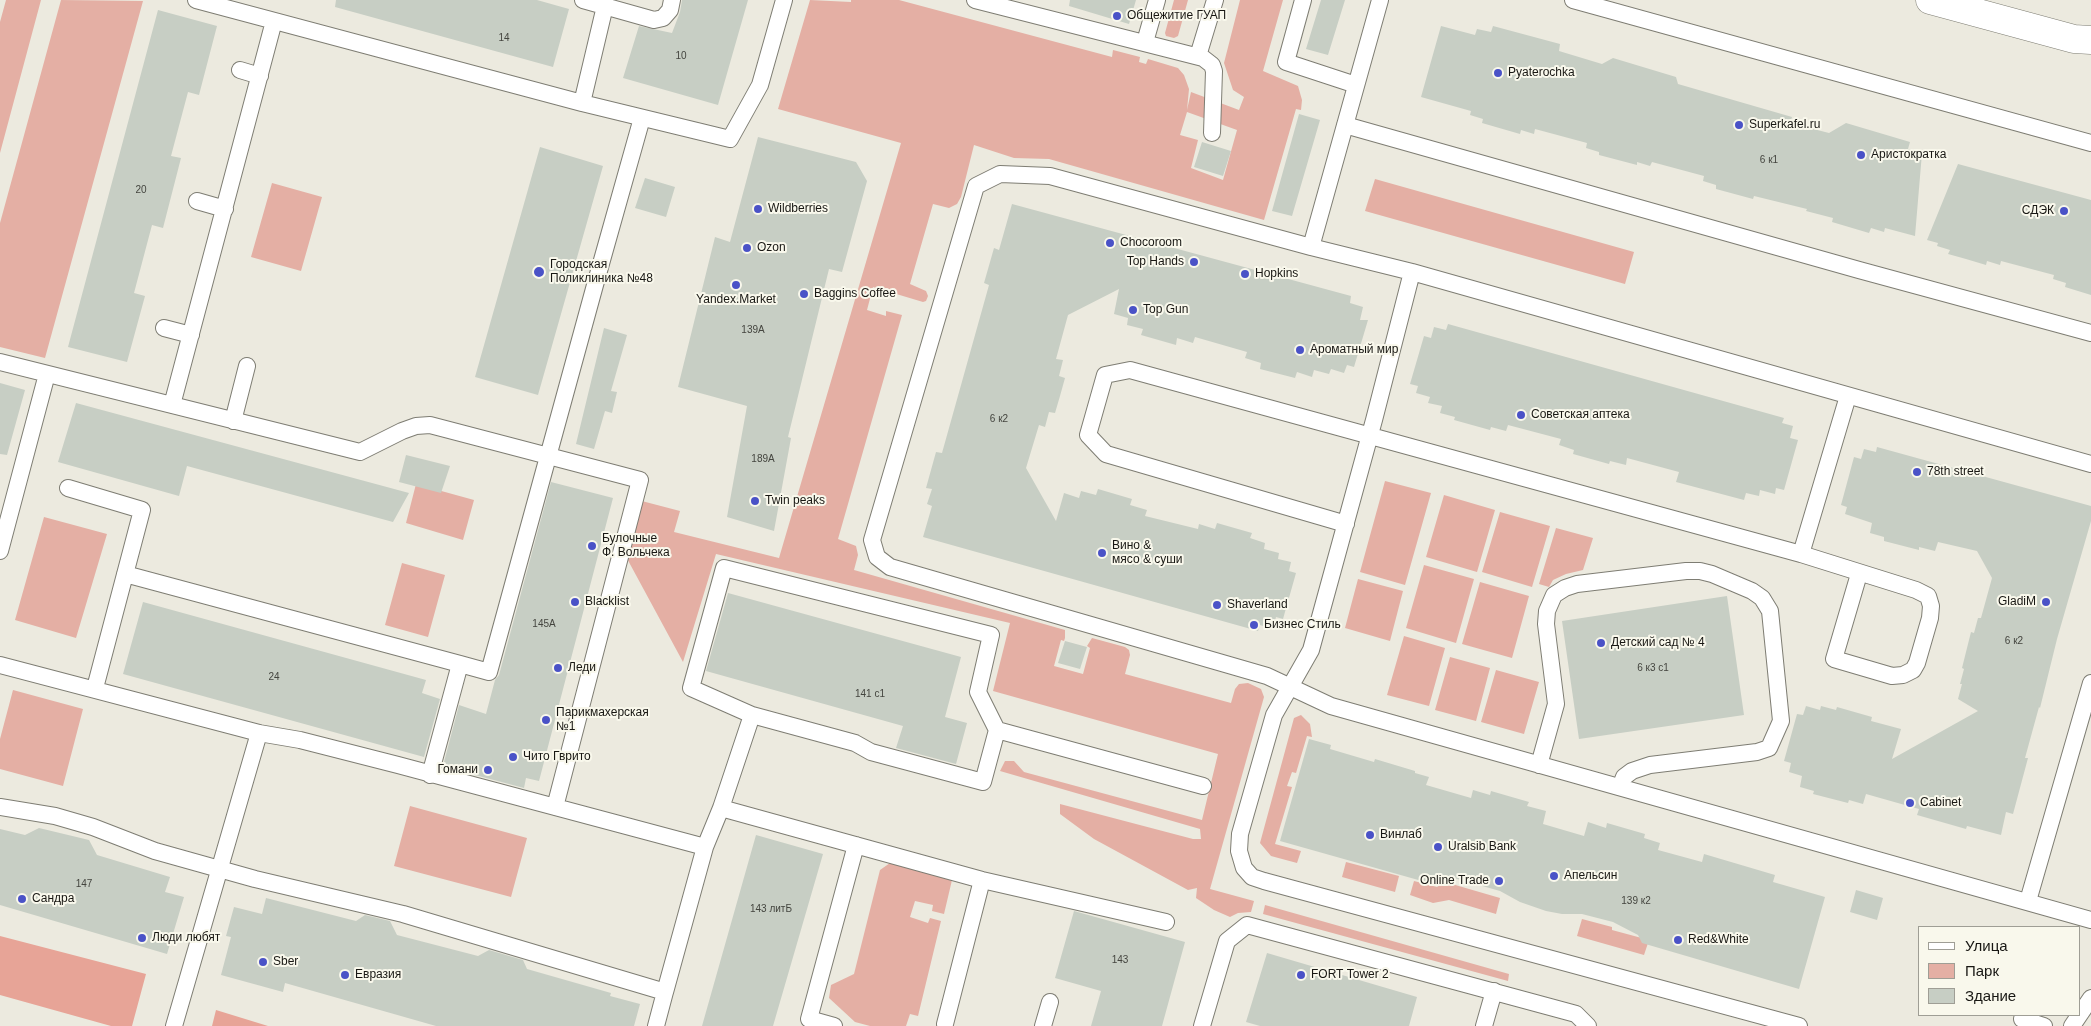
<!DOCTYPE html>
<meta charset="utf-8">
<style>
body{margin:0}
#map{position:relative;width:2091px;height:1026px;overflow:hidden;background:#eceadf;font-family:Arial,sans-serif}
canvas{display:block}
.legend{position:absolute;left:1918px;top:926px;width:162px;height:90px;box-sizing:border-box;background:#f9f8ec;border:1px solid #9f9e95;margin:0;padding:6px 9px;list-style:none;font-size:15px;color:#181713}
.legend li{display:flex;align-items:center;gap:10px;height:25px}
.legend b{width:25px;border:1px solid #9f9e95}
</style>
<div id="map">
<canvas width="2091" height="1026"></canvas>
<ul class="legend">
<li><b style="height:6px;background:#fff"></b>Улица</li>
<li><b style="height:14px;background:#e4afa4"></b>Парк</li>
<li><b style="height:14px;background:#c7cec4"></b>Здание</li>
</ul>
</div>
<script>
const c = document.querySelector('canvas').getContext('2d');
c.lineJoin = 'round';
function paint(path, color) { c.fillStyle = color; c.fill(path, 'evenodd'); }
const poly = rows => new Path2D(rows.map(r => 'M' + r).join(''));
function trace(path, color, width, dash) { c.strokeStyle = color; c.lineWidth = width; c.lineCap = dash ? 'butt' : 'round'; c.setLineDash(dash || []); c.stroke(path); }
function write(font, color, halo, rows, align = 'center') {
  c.font = font + ' Arial,sans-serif'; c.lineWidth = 4; c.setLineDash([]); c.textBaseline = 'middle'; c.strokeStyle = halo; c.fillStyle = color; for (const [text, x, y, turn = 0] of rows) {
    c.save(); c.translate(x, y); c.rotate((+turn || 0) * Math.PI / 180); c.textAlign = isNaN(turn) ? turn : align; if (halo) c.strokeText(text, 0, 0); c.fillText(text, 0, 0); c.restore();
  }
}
paint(poly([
 [6,0,41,0,0,153,0,22],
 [61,0,143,1,45,358,0,347,0,223],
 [810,0,851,2,851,0,899,0,1112,57,1113,50,1140,57,1139,62,1146,64,1148,59,1178,68,1184,75,1189,89,1187,110,1191,92,1239,110,1244,97,1233,90,1224,63,1240,0,1283,0,1263,71,1298,86,1302,100,1301,110,1296,109,1264,220,1049,159,1014,158,974,145,961,197,957,204,949,208,933,204,910,284,926,291,928,296,926,301,923,302,873,287,867,310,886,316,886,311,902,315,838,539,856,546,858,555,854,570,1065,630,1065,638,1064,641,1061,640,1054,666,1083,674,1090,648,1087,646,1092,638,1125,647,1129,650,1130,655,1125,674,1231,703,1235,689,1239,684,1248,683,1261,689,1264,697,1210,889,1254,901,1251,912,1238,913,1230,917,1214,910,1196,898,1197,888,1188,890,1094,839,1060,814,1060,804,1193,839,1201,839,1200,829,1000,771,1005,761,1014,761,1024,772,1202,820,1218,754,993,691,1010,623,716,554,683,662,624,553,638,500,680,511,674,532,779,558,901,143,778,109],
 [1187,112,1237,130,1223,180,1191,168,1198,140,1180,135],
 [1174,0,1188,0,1178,36,1174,38,1166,36,1165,33],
 [1375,179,1634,252,1625,284,1365,211],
 [272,183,322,197,301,271,251,257],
 [1385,481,1431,493,1405,585,1360,572],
 [416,484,474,500,463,540,406,523],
 [1444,495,1495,510,1477,572,1426,557],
 [1500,512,1550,526,1532,587,1482,572],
 [44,517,107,534,76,638,15,620],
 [1556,528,1593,538,1583,570,1566,574,1553,580,1549,587,1539,584],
 [402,563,445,575,428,637,385,625],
 [1424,565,1474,579,1456,643,1406,628],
 [1358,579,1403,591,1390,641,1345,628],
 [1480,582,1529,596,1512,658,1462,644],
 [1404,636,1445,648,1429,706,1387,695],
 [1450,657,1490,668,1476,721,1435,710],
 [1496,670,1539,682,1524,734,1481,722],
 [13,690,83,709,63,786,0,769,0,739],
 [1301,715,1310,724,1312,737,1307,736,1296,773,1292,772,1287,786,1292,787,1275,844,1301,851,1297,863,1271,856,1260,843,1294,718],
 [410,806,527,838,511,897,394,866],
 [1346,862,1399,876,1395,892,1342,877],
 [890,863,952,880,944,914,932,911,933,905,915,901,910,917,928,923,930,918,941,921,918,1016,910,1014,906,1026,870,1026,855,1022,829,998,831,985,854,974,880,870],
 [1414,881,1437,887,1445,882,1500,898,1496,914,1449,900,1433,903,1410,895],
 [1265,905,1509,974,1508,981,1263,914],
 [1582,919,1612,927,1612,930,1649,940,1644,955,1577,936]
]), '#e4afa4');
paint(poly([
 [0,936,146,974,132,1026,111,1026,0,995],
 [216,1010,268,1026,212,1026]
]), '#e7a497');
paint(poly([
 [336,0,537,0,569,9,553,67,335,7],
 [682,0,748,0,718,105,623,78,639,26,672,33,680,12],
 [1070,0,1136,0,1129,24,1069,6],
 [1321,0,1345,0,1328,55,1306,49],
 [158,10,217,26,199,95,188,92,171,156,181,158,163,228,152,225,134,293,145,296,127,362,68,347],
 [1441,26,1475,35,1477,29,1491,32,1493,26,1560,44,1559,51,1602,64,1613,58,1676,77,1678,84,1792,117,1790,123,1829,133,1846,123,1910,142,1908,149,1922,153,1915,236,1885,228,1884,232,1871,228,1869,233,1832,222,1833,218,1806,211,1807,209,1754,196,1753,199,1716,189,1716,185,1703,181,1704,176,1652,162,1650,166,1637,162,1637,165,1599,155,1599,152,1586,148,1587,143,1535,129,1534,134,1521,130,1520,134,1482,123,1483,119,1470,115,1471,111,1421,97],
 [1299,114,1320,120,1292,216,1272,211],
 [758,137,856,162,867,181,842,272,829,269,788,437,791,438,774,531,727,517,747,406,678,387,715,237,730,242],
 [1202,142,1231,151,1223,176,1194,167],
 [540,147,603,166,538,395,475,377],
 [1958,164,2091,200,2091,295,2065,287,2066,283,2053,279,2054,275,2001,261,2000,265,1987,261,1986,265,1966,259,1948,254,1950,250,1937,246,1938,243,1927,240],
 [645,178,675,187,666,217,635,208],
 [1012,204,1351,296,1350,303,1363,307,1360,320,1368,320,1354,367,1347,365,1344,373,1331,369,1329,374,1314,370,1312,377,1297,372,1295,378,1260,369,1261,363,1245,358,1247,352,1195,337,1193,343,1177,338,1176,345,1141,335,1143,329,1127,325,1128,318,1114,314,1119,289,1068,315,1056,359,1063,360,1059,376,1065,378,1060,396,1055,413,1049,412,1045,427,1039,425,1026,468,1056,521,1064,493,1079,498,1081,491,1096,495,1098,489,1132,499,1130,505,1147,510,1145,516,1198,529,1199,524,1215,529,1217,523,1252,533,1250,538,1265,543,1264,549,1279,553,1278,559,1291,562,1289,571,1296,573,1283,619,1276,617,1273,629,1260,625,1258,631,923,537,932,506,927,504,932,489,926,488,936,452,942,453,989,285,984,283,994,248,999,250],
 [1448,324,1784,418,1782,423,1793,426,1790,438,1798,440,1784,490,1776,488,1775,494,1760,490,1759,496,1746,493,1744,500,1676,482,1679,472,1627,458,1626,465,1610,461,1609,464,1573,454,1574,450,1559,445,1561,439,1508,425,1506,431,1491,427,1490,430,1454,420,1455,417,1440,413,1442,406,1428,403,1430,397,1416,393,1418,386,1410,384,1424,336,1431,338,1434,327,1446,330],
 [604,328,627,335,611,391,617,392,612,413,605,411,594,449,576,444],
 [0,383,25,390,7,455,0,454],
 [76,403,409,493,393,522,187,466,179,496,58,462],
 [1877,447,2091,506,2091,521,2057,639,2040,708,2039,707,2025,758,2028,758,2013,814,2006,812,2001,835,1967,826,1966,829,1917,815,1919,809,1866,794,1863,804,1849,800,1848,803,1813,794,1814,791,1800,787,1802,776,1789,772,1791,763,1784,761,1797,714,1803,715,1806,706,1820,710,1821,706,1836,710,1837,707,1872,717,1871,721,1901,729,1892,759,1978,711,1958,699,1962,684,1960,684,1964,669,1962,668,1971,632,1974,633,1978,618,1981,618,1992,578,1977,551,1938,542,1935,551,1919,547,1919,550,1884,541,1884,537,1870,533,1872,523,1845,514,1847,507,1841,505,1854,457,1861,459,1864,449,1876,452],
 [406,455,450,466,441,493,399,482],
 [551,482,613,498,539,781,526,778,524,788,445,767,446,763,444,762,459,705,486,714,495,680,499,675],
 [728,593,961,657,945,717,967,723,956,764,896,748,903,726,706,671],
 [1727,596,1744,715,1579,739,1562,621],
 [143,602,426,680,422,693,440,699,424,757,123,674],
 [1065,641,1087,647,1080,669,1058,663],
 [1309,739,1331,745,1330,749,1374,762,1375,759,1415,771,1415,773,1429,777,1426,785,1471,798,1473,790,1490,795,1491,791,1529,802,1527,806,1546,811,1543,824,1584,836,1588,822,1606,828,1607,823,1645,834,1644,838,1660,843,1658,850,1702,862,1704,854,1775,875,1773,882,1825,897,1799,989,1642,943,1638,935,1613,922,1582,914,1562,914,1546,911,1520,902,1500,891,1454,878,1452,882,1444,879,1436,885,1280,841],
 [39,828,89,840,97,855,170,877,165,892,184,897,167,954,0,905,0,829,25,835],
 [756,835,823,854,773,1026,702,1026],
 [1856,890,1883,898,1877,920,1850,912],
 [266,898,356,921,365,915,390,921,397,935,478,956,489,950,523,960,527,969,611,993,610,996,640,1004,634,1026,436,1026,285,983,283,992,221,975,231,937,226,936,234,907,262,914],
 [1074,911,1185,942,1162,1026,1091,1026,1101,991,1055,978],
 [1267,953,1417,997,1409,1026,1260,1026,1246,1022]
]), '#c7cec4');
const service = poly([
 [196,0,582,103,605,6],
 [583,0,654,20,663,18,670,10,672,0],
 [975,0,1203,58,1212,65,1214,71,1212,133],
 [1303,0,1286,62,1356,85],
 [1573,0,2091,143],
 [1145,42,1157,0],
 [1198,56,1215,0],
 [240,70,260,76],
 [582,103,730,139,760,85,784,0],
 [1345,125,1859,270,2091,333],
 [197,201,225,209],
 [1311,247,1380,0],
 [1412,272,1374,420,1311,650,1274,715,1240,834,1239,851,1244,868,1252,877,1264,881,1799,1026],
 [164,328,191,335],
 [0,362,360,452,402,431,416,426,430,425,640,480,555,807],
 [172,405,274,21],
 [233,421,247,366],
 [2091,464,1412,272,1311,247,1050,176,1000,174,976,186,872,540,877,557,890,567,1267,676,1331,706,2091,920],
 [68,488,142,510,95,688],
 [1346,524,1106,454,1088,435,1105,375,1130,370,1801,554,1916,590,1928,596,1931,606,1930,618,1917,663,1913,670,1903,675,1892,676,1834,659,1859,574],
 [0,551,47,374],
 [1801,554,1848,396],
 [125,574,460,664],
 [0,665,259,733,300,740,398,765,705,847,665,992],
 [752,715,691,688,724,568,991,635,978,692,997,730,1203,786],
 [1539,765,1556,704,1546,624,1547,611,1554,595,1565,588,1577,584,1686,571,1700,571,1712,574,1752,591,1762,598,1770,611,1781,721,1769,748,1757,752,1650,765,1632,771,1624,777,1620,787],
 [430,775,460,664,489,672,595,285,642,118],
 [0,807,55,816,93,827,155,851,255,879,403,914,665,992,656,1026],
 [721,808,982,880,1166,922],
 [705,847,721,808,752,715,855,743,871,752,983,782,997,730],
 [2028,901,2091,683],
 [2022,1019,2044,1026],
 [945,1024,982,880],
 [174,1026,259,733],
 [834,1026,809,1019,856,845],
 [1043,1026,1050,1002],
 [1202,1026,1227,941,1247,925,1576,1014,1588,1026],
 [1484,1026,1494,991],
 [2072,1026,2091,998]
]);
const minor = poly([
 [1930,0,2074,39,2091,40]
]);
trace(service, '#7e7d73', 18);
trace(minor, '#7e7d73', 29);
trace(service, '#fff', 16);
trace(minor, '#fff', 28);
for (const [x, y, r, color] of [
 [1117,16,5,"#4a52c7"],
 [1498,73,5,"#4a52c7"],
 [1739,125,5,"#4a52c7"],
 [1861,155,5,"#4a52c7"],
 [758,209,5,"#4a52c7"],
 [2064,211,5,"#4a52c7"],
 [1110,243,5,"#4a52c7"],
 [747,248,5,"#4a52c7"],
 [1194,262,5,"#4a52c7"],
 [539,272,6,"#4a52c7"],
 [1245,274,5,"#4a52c7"],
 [736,285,5,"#4a52c7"],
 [804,294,5,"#4a52c7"],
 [1133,310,5,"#4a52c7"],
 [1300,350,5,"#4a52c7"],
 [1521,415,5,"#4a52c7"],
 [1917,472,5,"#4a52c7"],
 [755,501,5,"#4a52c7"],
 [592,546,5,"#4a52c7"],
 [1102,553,5,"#4a52c7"],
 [575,602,5,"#4a52c7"],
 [2046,602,5,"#4a52c7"],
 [1217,605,5,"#4a52c7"],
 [1254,625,5,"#4a52c7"],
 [1601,643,5,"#4a52c7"],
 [558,668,5,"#4a52c7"],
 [546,720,5,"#4a52c7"],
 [513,757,5,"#4a52c7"],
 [488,770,5,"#4a52c7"],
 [1910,803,5,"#4a52c7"],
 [1370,835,5,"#4a52c7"],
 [1438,847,5,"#4a52c7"],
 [1554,876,5,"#4a52c7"],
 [1499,881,5,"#4a52c7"],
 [22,899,5,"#4a52c7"],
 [142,938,5,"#4a52c7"],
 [1678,940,5,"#4a52c7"],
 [263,962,5,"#4a52c7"],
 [345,975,5,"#4a52c7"],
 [1301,975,5,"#4a52c7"]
]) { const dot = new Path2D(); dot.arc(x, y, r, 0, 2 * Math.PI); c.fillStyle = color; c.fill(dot); trace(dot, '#f9f8ec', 2); }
write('10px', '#44453f', null, [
 ["14",504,38],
 ["10",681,56],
 ["6 к1",1769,160],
 ["20",141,190],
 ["139А",753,330],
 ["6 к2",999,419],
 ["189А",763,459],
 ["145А",544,624],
 ["6 к2",2014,641],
 ["6 к3 с1",1653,668],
 ["24",274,677],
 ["141 с1",870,694],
 ["147",84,884],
 ["139 к2",1636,901],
 ["143 литБ",771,909],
 ["143",1120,960]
]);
write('12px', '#181713', '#f9f8ec', [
 ["Общежитие ГУАП",1127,16],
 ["Pyaterochka",1508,73],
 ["Superkafel.ru",1749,125],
 ["Аристократка",1871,155],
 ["Wildberries",768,209],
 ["СДЭК",2054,211,"right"],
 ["Chocoroom",1120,243],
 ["Ozon",757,248],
 ["Top Hands",1184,262,"right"],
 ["Городская",550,265],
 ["Поликлиника №48",550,279],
 ["Hopkins",1255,274],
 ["Baggins Coffee",814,294],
 ["Yandex.Market",736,300,"center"],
 ["Top Gun",1143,310],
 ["Ароматный мир",1310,350],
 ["Советская аптека",1531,415],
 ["78th street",1927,472],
 ["Twin peaks",765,501],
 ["Булочные",602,539],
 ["Ф. Вольчека",602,553],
 ["Вино &",1112,546],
 ["мясо & суши",1112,560],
 ["Blacklist",585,602],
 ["GladiM",2036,602,"right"],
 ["Shaverland",1227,605],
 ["Бизнес Стиль",1264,625],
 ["Детский сад № 4",1611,643],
 ["Леди",568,668],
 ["Парикмахерская",556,713],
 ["№1",556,727],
 ["Чито Гврито",523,757],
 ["Гомани",478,770,"right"],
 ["Cabinet",1920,803],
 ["Винлаб",1380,835],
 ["Uralsib Bank",1448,847],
 ["Апельсин",1564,876],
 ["Online Trade",1489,881,"right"],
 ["Сандра",32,899],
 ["Люди любят",152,938],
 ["Red&White",1688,940],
 ["Sber",273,962],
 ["Евразия",355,975],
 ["FORT Tower 2",1311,975]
], 'left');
</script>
